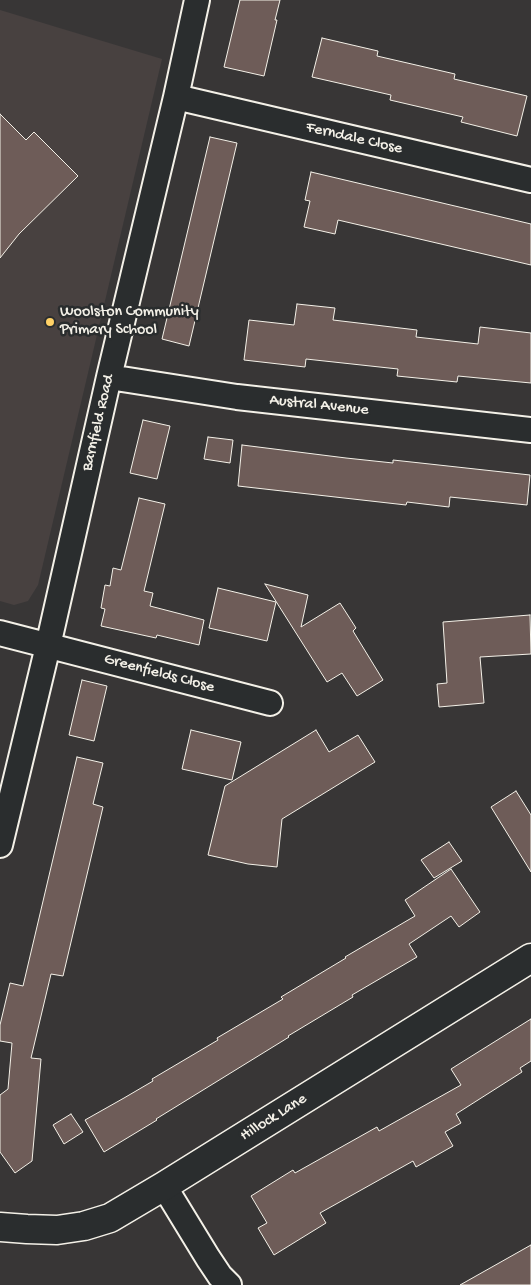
<!DOCTYPE html>
<style>
body{margin:0}
canvas{display:block;background:#383636}
</style>
<canvas width="531" height="1285"></canvas>
<script>
const c = document.querySelector('canvas').getContext('2d');
c.lineJoin = 'round';
function paint(path, color) { c.fillStyle = color; c.fill(path, 'evenodd'); }
const poly = rows => new Path2D(rows.map(r => 'M' + r).join(''));
function trace(path, color, width, dash) { c.strokeStyle = color; c.lineWidth = width; c.lineCap = dash ? 'butt' : 'round'; c.setLineDash(dash || []); c.stroke(path); }
function write(font, color, halo, rows, align = 'center') {
  c.font = font + ' "Gochi Hand",sans-serif'; c.lineWidth = 5; c.setLineDash([]); c.textBaseline = 'middle'; c.strokeStyle = halo; c.fillStyle = color; for (const [text, x, y, turn = 0] of rows) {
    c.save(); c.translate(x, y); c.rotate((+turn || 0) * Math.PI / 180); c.textAlign = isNaN(turn) ? turn : align; if (halo) c.strokeText(text, 0, 0); c.fillText(text, 0, 0); c.restore();
  }
}
paint(poly([
 [0,10,162,59,38,585,28,601,14,605,0,601]
]), '#484140');
const building = poly([
 [240,0,280,0,275,20,277,20,264,76,224,67,240,0],
 [322,38,378,51,377,56,455,74,454,79,527,96,517,136,461,122,463,117,390,100,391,95,312,77,322,38],
 [0,114,26,140,34,132,78,176,19,234,0,258,0,114],
 [210,137,237,143,189,346,162,339,210,137],
 [311,172,531,224,531,265,338,220,335,234,304,227,310,201,305,200,311,172],
 [297,304,335,308,333,320,417,330,416,337,478,344,480,327,531,333,531,383,458,376,457,382,397,376,398,369,306,359,305,367,244,360,249,320,294,325,297,304],
 [143,420,170,426,157,479,130,473,143,420],
 [208,437,233,440,230,463,204,459,208,437],
 [242,445,346,458,393,463,393,460,530,475,527,505,450,497,449,507,407,502,406,505,238,486,242,445],
 [139,498,165,504,144,591,153,593,150,606,204,620,199,645,157,635,156,638,101,626,105,609,101,608,105,585,110,586,113,568,121,570,139,498],
 [265,584,308,595,301,627,340,603,356,628,353,631,383,680,357,696,342,673,327,682,265,584],
 [218,588,276,602,267,641,209,628,218,588],
 [530,615,531,654,480,657,484,703,439,707,437,684,447,683,443,622,530,615],
 [82,680,107,686,94,741,69,735,82,680],
 [191,730,241,742,232,780,182,769,191,730],
 [316,730,329,752,358,735,375,762,282,819,277,867,248,864,208,855,225,786,316,730],
 [77,757,103,763,93,804,103,807,63,976,51,974,31,1058,41,1059,32,1161,15,1173,0,1152,0,1095,8,1089,12,1043,0,1041,0,1025,10,983,23,986,77,757],
 [516,791,531,815,531,872,491,807,516,791],
 [449,842,462,861,434,878,421,860,449,842],
 [451,869,480,912,459,927,451,916,409,944,417,957,352,995,353,997,288,1036,289,1037,156,1119,157,1120,104,1152,85,1120,124,1098,153,1081,152,1079,218,1040,217,1038,283,999,281,997,346,958,345,957,415,916,405,900,451,869],
 [531,1019,531,1061,520,1068,522,1072,456,1114,461,1123,445,1132,453,1146,416,1167,413,1161,320,1213,326,1223,274,1255,258,1228,267,1223,251,1196,293,1170,295,1173,377,1127,379,1131,461,1085,451,1069,531,1019],
 [71,1114,83,1132,64,1144,53,1125,71,1114],
 [531,1245,531,1285,460,1285,531,1245]
]);
paint(building, '#6e5c58');
trace(building, '#f4f1e8', 1);
const street = poly([
 [176,97,531,180],
 [109,377,237,397,531,430],
 [0,633,270,703],
 [0,845,48,646,109,377,176,97,197,0],
 [164,1186,208,1258,220,1276,229,1285]
]);
const secondary = poly([
 [0,1227,27,1229,57,1230,84,1226,110,1218,164,1186,531,958]
]);
trace(street, '#f4f1e8', 28);
trace(secondary, '#f4f1e8', 31);
trace(street, '#2a2d2e', 24);
trace(secondary, '#2a2d2e', 28);
for (const [x, y, r, color] of [
 [50,322,5,"#ffd166"]
]) { const dot = new Path2D(); dot.arc(x, y, r, 0, 2 * Math.PI); c.fillStyle = color; c.fill(dot); trace(dot, '#2a2d2e', 2); }
write('16px', '#f4f1e8', '#2a2d2e', [
 ["Ferndale Close",354,139,13],
 ["Austral Avenue",319,406,6],
 ["Barnfield Road",99,423,-77],
 ["Greenfields Close",159,674,15],
 ["Hillock Lane",274,1118,-32]
]);
write('16px', '#f4f1e8', '#2a2d2e', [
 ["Woolston Community",60,313],
 ["Primary School",60,331]
], 'left');
</script>
